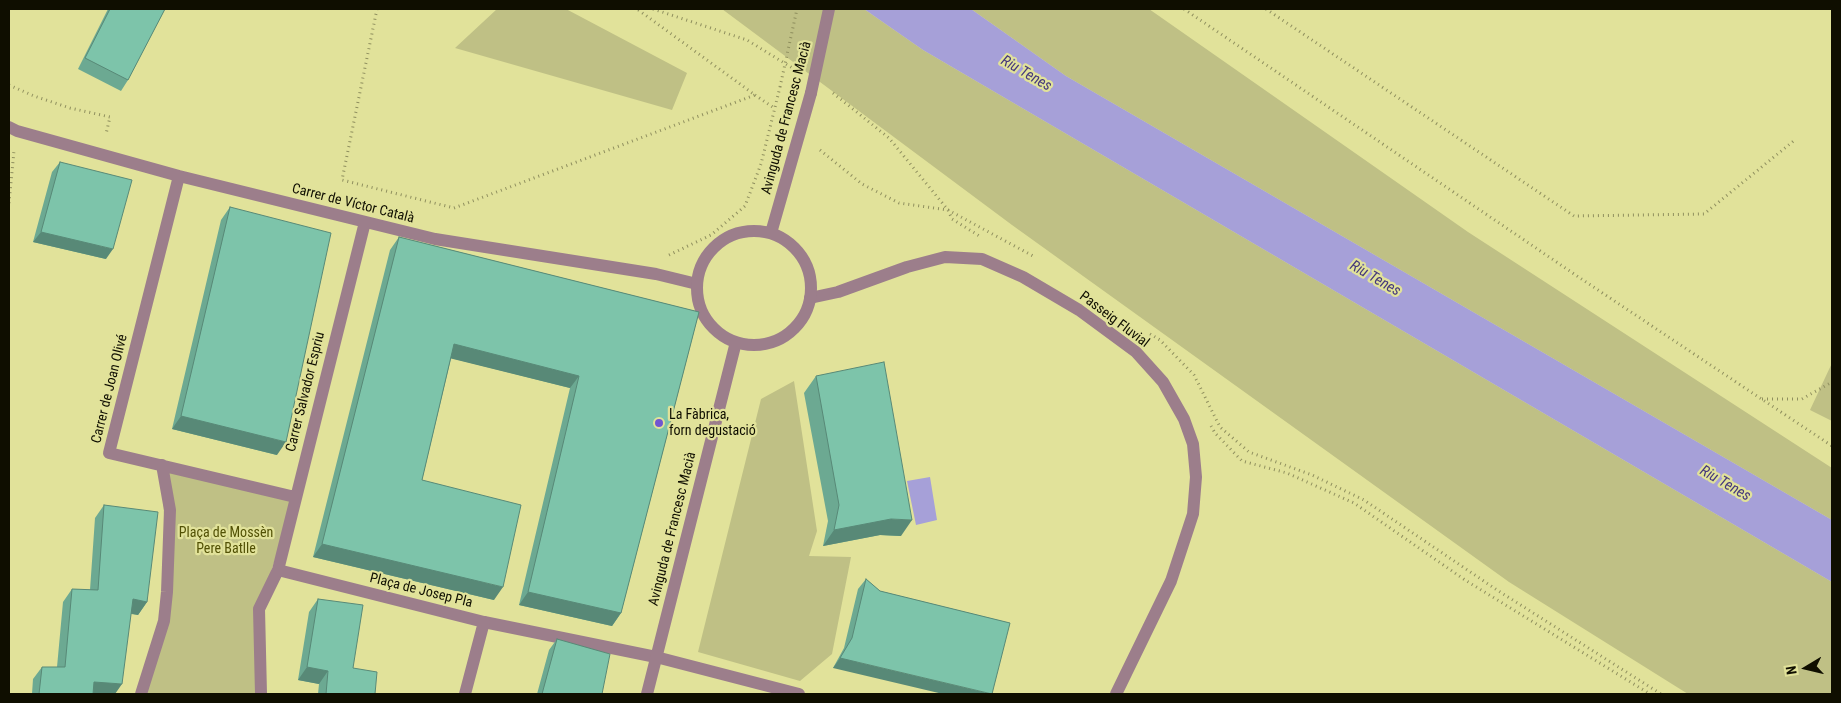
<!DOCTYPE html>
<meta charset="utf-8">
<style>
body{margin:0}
#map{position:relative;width:1841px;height:703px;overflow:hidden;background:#e1e29a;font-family:"Roboto Condensed",sans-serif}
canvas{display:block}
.frame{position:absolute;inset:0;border:10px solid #0f0e00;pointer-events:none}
.north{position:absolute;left:1781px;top:643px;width:50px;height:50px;-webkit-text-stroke:4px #e1e29a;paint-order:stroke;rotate:261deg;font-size:14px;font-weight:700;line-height:20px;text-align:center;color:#0f0e00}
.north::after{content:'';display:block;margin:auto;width:18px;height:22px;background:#0f0e00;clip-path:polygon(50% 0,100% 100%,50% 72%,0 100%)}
</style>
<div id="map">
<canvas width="1841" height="703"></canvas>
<div class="frame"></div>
<div class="north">N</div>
</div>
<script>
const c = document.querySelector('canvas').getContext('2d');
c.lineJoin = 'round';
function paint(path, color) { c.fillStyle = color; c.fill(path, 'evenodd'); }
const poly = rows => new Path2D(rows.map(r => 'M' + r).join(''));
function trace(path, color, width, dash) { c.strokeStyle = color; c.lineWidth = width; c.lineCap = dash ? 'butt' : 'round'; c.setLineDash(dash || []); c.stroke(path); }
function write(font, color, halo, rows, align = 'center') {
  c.font = font + ' "Roboto Condensed",sans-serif'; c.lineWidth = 4.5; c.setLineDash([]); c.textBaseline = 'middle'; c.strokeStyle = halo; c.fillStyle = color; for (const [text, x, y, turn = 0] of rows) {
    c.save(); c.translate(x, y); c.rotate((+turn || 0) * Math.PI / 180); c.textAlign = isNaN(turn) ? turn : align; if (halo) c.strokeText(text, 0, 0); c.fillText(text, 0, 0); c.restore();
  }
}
paint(poly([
 [497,9,566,9,687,73,672,110,455,48],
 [722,9,864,9,923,50,1832,582,1832,694,1688,694,1509,582,1012,225],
 [971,9,1149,9,1468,232,1832,468,1832,520,1066,76],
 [1832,363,1832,421,1810,410],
 [794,381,817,531,809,556,851,557,832,654,800,681,698,652,761,399],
 [162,465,295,497,259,609,261,694,141,694,167,592]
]), '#bfc085');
paint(poly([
 [864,9,971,9,1066,76,1832,520,1832,582,923,50],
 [930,477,937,520,916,525,907,481]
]), '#a6a0d8');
trace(poly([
 [377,9,342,180,454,208,755,95,637,9],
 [653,9,747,40,794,69],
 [1184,9,1583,280,1832,446],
 [1266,9,1574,216,1704,214,1796,139],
 [9,85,34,96,70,108,110,117,106,134],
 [833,93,889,138,948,210,952,219,981,237],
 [755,95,774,108],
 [820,150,862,184,899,203,948,210,1035,257],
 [9,203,14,151],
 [669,255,711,235,745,206,761,164,780,87],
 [1150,334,1160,340,1194,375,1220,427,1249,452,1312,475,1364,500,1497,590,1661,694],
 [1762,399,1802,399,1832,382],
 [1211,426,1215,433,1242,461,1287,473,1354,503,1465,580,1650,694]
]), '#8f8f5e', 3, [1, 4]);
trace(poly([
 [484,622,656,657,799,694]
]), '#9c7e8b', 12);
trace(poly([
 [9,127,17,131,179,176,435,239,656,274,697,284],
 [179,176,109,453,295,497],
 [810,298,838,292,907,267,945,257,982,259,1023,277,1079,310,1136,352,1163,382,1184,419,1193,444,1196,477,1193,514,1171,581,1116,694],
 [278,570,484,622,465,694],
 [141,694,164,621,167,592,170,510,162,465],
 [261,694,259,609,278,570,365,222]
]), '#9c7e8b', 12);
trace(poly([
 '697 288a57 57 0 1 1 114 0a57 57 0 1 1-114 0Z',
 [771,233,811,93],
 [647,694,736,342]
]), '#9c7e8b', 12);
trace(poly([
 [780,87,797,9]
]), '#8f8f5e', 3, [1, 4]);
trace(poly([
 [811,93,829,9]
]), '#9c7e8b', 12);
paint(poly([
 [108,9,165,9,128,80,121,91,78,69],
 [60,162,106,259,33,242,52,172],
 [230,207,277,455,172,429,221,220],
 [399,237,699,312,621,613,612,626,519,605,570,388,451,358,422,480,494,600,313,557,390,250],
 [816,376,901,536,880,535,823,546,828,521,804,393],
 [104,505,147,602,138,615,131,614,115,694,32,694,33,679,42,667,57,667,63,602,72,589,90,590,95,518],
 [866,579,880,591,1010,623,833,668,844,648,858,589],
 [318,599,353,668,375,694,318,694,319,684,298,680,309,612],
 [557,639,602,694,537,694,549,650]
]), '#6ca992');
paint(poly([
 [41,232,113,249,106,259,33,242],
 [454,344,579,376,570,388,445,357],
 [181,416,286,442,277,455,172,429],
 [891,519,912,520,901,536,880,535,823,546,834,530],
 [322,544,503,587,494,600,313,557],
 [528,592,621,613,612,626,519,605],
 [133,599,147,602,138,615,124,612],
 [840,658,992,694,943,694,833,668],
 [307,667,328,671,319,684,298,680],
 [94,682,122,684,115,694,85,694]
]), '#588977');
const building = poly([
 [110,9,165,9,128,80,85,58,110,9],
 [60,162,132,180,113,249,41,232,60,162],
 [230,207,331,233,286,442,181,416,230,207],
 [399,237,699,312,621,613,528,592,579,376,454,344,422,480,521,505,503,587,322,544,399,237],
 [884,362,912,520,891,519,834,530,839,505,816,376,884,362],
 [104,505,158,512,147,602,133,599,122,684,94,682,93,694,39,694,42,667,65,667,72,589,98,590,104,505],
 [866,579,880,591,1010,623,992,694,840,658,852,638,866,579],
 [318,599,363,605,353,668,377,672,375,694,326,694,328,671,307,667,318,599],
 [557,639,610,654,602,694,542,694,557,639]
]);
paint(building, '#7dc4aa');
trace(building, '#588977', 1);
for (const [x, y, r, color] of [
 [659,423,5,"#7156d0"]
]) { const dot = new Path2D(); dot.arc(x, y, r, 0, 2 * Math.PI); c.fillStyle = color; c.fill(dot); trace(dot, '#e1e29a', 2); }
write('14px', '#0f0e00', '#e1e29a', [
 ["Avinguda de Francesc Macià",787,118,-75],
 ["Carrer de Víctor Català",353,204,14],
 ["Passeig Fluvial",1114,320,37],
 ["Carrer de Joan Olivé",110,389,-76],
 ["Carrer Salvador Espriu",306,392,-76],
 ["Avinguda de Francesc Macià",673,529,-76],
 ["Plaça de Josep Pla",421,591,14]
]);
write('14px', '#0f0e00', '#e1e29a', [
 ["La Fàbrica,",669,415],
 ["forn degustació",669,431]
], 'left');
write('14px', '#525105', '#e1e29a', [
 ["Plaça de Mossèn",226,533],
 ["Pere Batlle",226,549]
]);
write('italic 15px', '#45387c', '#e1e29a', [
 ["Riu Tenes",1026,74,30],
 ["Riu Tenes",1375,279,30],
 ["Riu Tenes",1725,484,30]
]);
</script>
